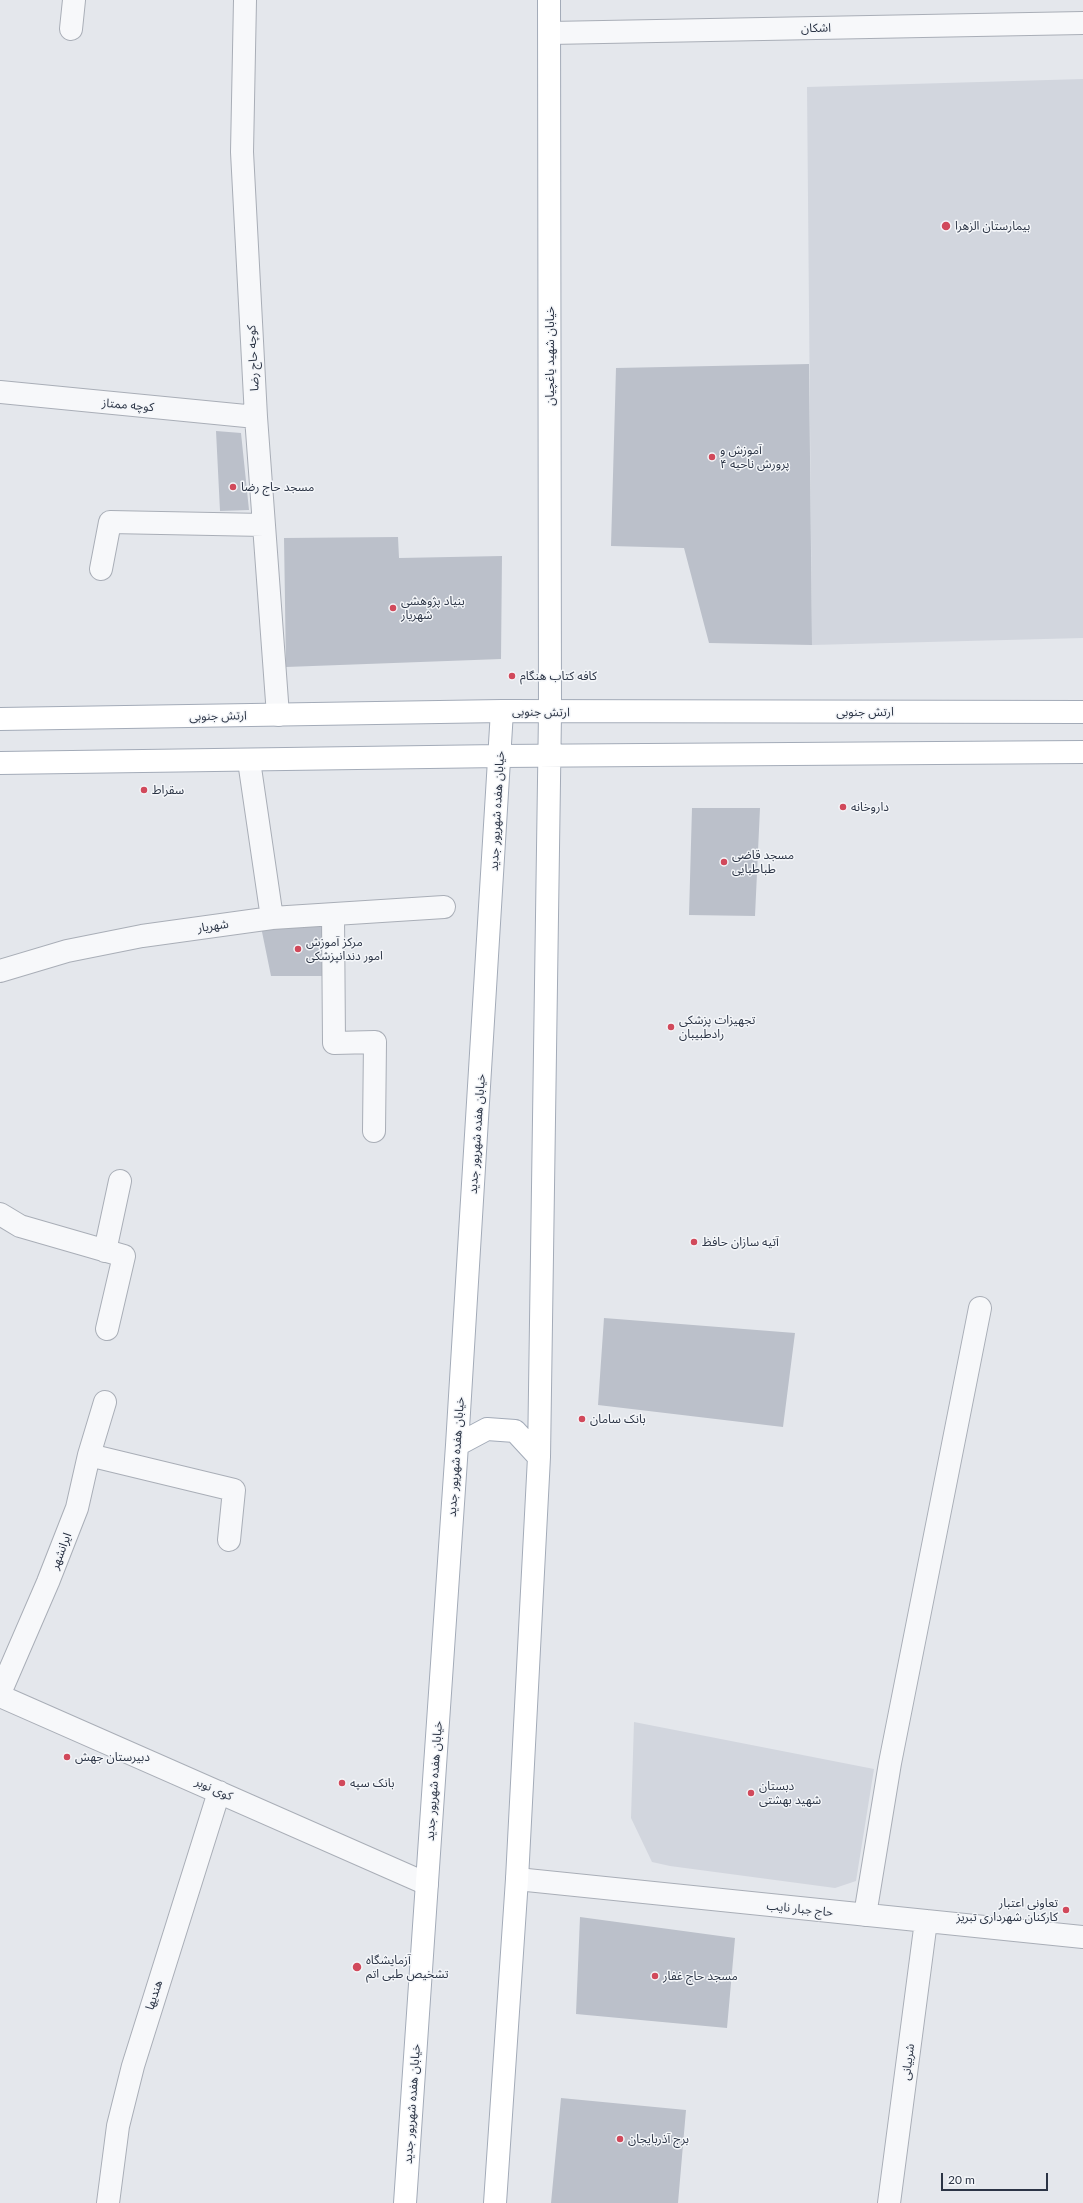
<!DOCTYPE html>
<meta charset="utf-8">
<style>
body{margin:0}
#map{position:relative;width:1083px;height:2203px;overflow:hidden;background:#e4e7ec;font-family:Lato,sans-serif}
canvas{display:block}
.scale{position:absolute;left:941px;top:2173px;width:107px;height:18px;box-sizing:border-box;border:2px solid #2b3445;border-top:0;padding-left:5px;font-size:12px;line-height:14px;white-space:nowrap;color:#2b3445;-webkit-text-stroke:3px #f4f6f9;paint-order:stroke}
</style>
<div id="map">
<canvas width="1083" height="2203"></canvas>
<div class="scale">20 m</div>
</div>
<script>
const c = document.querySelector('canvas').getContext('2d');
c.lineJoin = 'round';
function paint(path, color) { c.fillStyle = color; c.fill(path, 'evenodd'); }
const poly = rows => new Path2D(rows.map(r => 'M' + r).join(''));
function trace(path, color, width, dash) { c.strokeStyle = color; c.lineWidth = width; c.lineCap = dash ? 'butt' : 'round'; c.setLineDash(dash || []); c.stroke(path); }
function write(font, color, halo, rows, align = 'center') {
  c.font = font + ' Lato,"Noto Sans Arabic",sans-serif'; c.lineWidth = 3; c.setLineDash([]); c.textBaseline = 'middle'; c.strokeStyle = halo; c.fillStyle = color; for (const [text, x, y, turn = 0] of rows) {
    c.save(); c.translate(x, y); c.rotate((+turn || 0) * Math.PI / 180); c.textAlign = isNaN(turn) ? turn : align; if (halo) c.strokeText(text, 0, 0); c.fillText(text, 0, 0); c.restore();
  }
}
paint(poly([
 [1083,79,1083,638,812,645,807,87],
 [634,1722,874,1769,856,1881,835,1888,670,1866,652,1862,631,1818]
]), '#d2d6de');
paint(poly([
 [809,364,812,645,709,643,684,548,611,546,616,368],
 [216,431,241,433,249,510,220,511],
 [398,537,399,558,502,556,501,659,286,667,284,538],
 [692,808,760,808,755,916,689,915],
 [331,918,331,976,271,976,260,922],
 [604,1318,795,1333,783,1427,598,1405],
 [580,1917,735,1938,727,2028,576,2014],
 [561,2098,686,2110,678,2203,551,2203]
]), '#bbc0ca');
const minor = poly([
 [245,0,242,152,256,417,278,715],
 [71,29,74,0],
 [550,33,1083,23],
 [0,392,256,417],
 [101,569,110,522,264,525],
 [333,915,334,1043,375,1042,374,1131],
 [272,918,444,907],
 [0,971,67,951,142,936,272,918,249,761],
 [0,1214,20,1226,124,1256,107,1329],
 [105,1251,120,1181],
 [89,1455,234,1490,229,1540],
 [0,1693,48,1582,77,1508,89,1455,105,1402],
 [0,1696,427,1884],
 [517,1879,1083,1937],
 [865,1915,890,1763,980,1308],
 [108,2203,118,2126,133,2066,219,1792],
 [889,2203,926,1921]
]);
const major = poly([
 [0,719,502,711,1083,712],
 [0,763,500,756,1083,752],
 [457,1445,487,1429,515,1431,539,1457],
 [405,2203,457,1445,502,711],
 [495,2203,517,1879,539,1457,550,713,549,0]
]);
trace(minor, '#a9aeb7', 24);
trace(major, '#a3abb8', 24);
trace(minor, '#f7f8fa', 22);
trace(major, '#fff', 22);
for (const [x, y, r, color] of [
 [946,226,5,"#d1495b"],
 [712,457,4,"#d1495b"],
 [233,487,4,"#d1495b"],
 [393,608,4,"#d1495b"],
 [512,676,4,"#d1495b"],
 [144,790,4,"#d1495b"],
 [843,807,4,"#d1495b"],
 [724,862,4,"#d1495b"],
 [298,949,4,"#d1495b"],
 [671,1027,4,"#d1495b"],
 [694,1242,4,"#d1495b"],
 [582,1419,4,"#d1495b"],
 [67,1757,4,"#d1495b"],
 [342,1783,4,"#d1495b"],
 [751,1793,4,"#d1495b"],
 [1066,1910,4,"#d1495b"],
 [357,1967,5,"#d1495b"],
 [655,1976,4,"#d1495b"],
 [620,2139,4,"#d1495b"]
]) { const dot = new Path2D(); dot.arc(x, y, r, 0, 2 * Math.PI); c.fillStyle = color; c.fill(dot); trace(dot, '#f4f6f9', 1.5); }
write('12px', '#2b3445', '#f4f6f9', [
 ["اشکان",816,28,-1],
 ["خیابان شهید یاغچیان",550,356,-90],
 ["کوچه حاج رضا",253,358,-93],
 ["کوچه ممتاز",128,405,5],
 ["ارتش جنوبی",541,712,1],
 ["ارتش جنوبی",865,712],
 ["ارتش جنوبی",218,716,-1],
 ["خیابان هفده شهریور جدید",497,811,-87],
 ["شهریار",213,926,-8],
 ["خیابان هفده شهریور جدید",477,1134,-86],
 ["خیابان هفده شهریور جدید",456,1457,-86],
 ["ایرانشهر",61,1551,-69],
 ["خیابان هفده شهریور جدید",434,1781,-86],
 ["کوی نوبر",214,1789,24],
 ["حاج جبار نایب",800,1909,6],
 ["هندیها",154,1995,-72],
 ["شربیانی",908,2062,-83],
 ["خیابان هفده شهریور جدید",412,2104,-86]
]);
write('12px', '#2b3445', '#f4f6f9', [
 ["بیمارستان الزهرا",955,226],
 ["آموزش و",720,450],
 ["پرورش ناحیه ۴",720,464],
 ["مسجد حاج رضا",241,487],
 ["بنیاد پژوهشی",401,601],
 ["شهریار",401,615],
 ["کافه کتاب هنگام",520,676],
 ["سقراط",152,790],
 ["داروخانه",851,807],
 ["مسجد قاضی",732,855],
 ["طباطبایی",732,869],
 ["مرکز آموزش",306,942],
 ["امور دندانپزشکی",306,956],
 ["تجهیزات پزشکی",679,1020],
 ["رادطبیبان",679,1034],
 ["آتیه سازان حافظ",702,1242],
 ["بانک سامان",590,1419],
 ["دبیرستان جهش",75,1757],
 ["بانک سپه",350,1783],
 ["دبستان",759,1786],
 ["شهید بهشتی",759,1800],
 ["تعاونی اعتبار",1058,1903,"right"],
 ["کارکنان شهرداری تبریز",1058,1917,"right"],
 ["آزمایشگاه",366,1960],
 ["تشخیص طبی اتم",366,1974],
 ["مسجد حاج غفار",663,1976],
 ["برج آذربایجان",628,2139]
], 'left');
</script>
